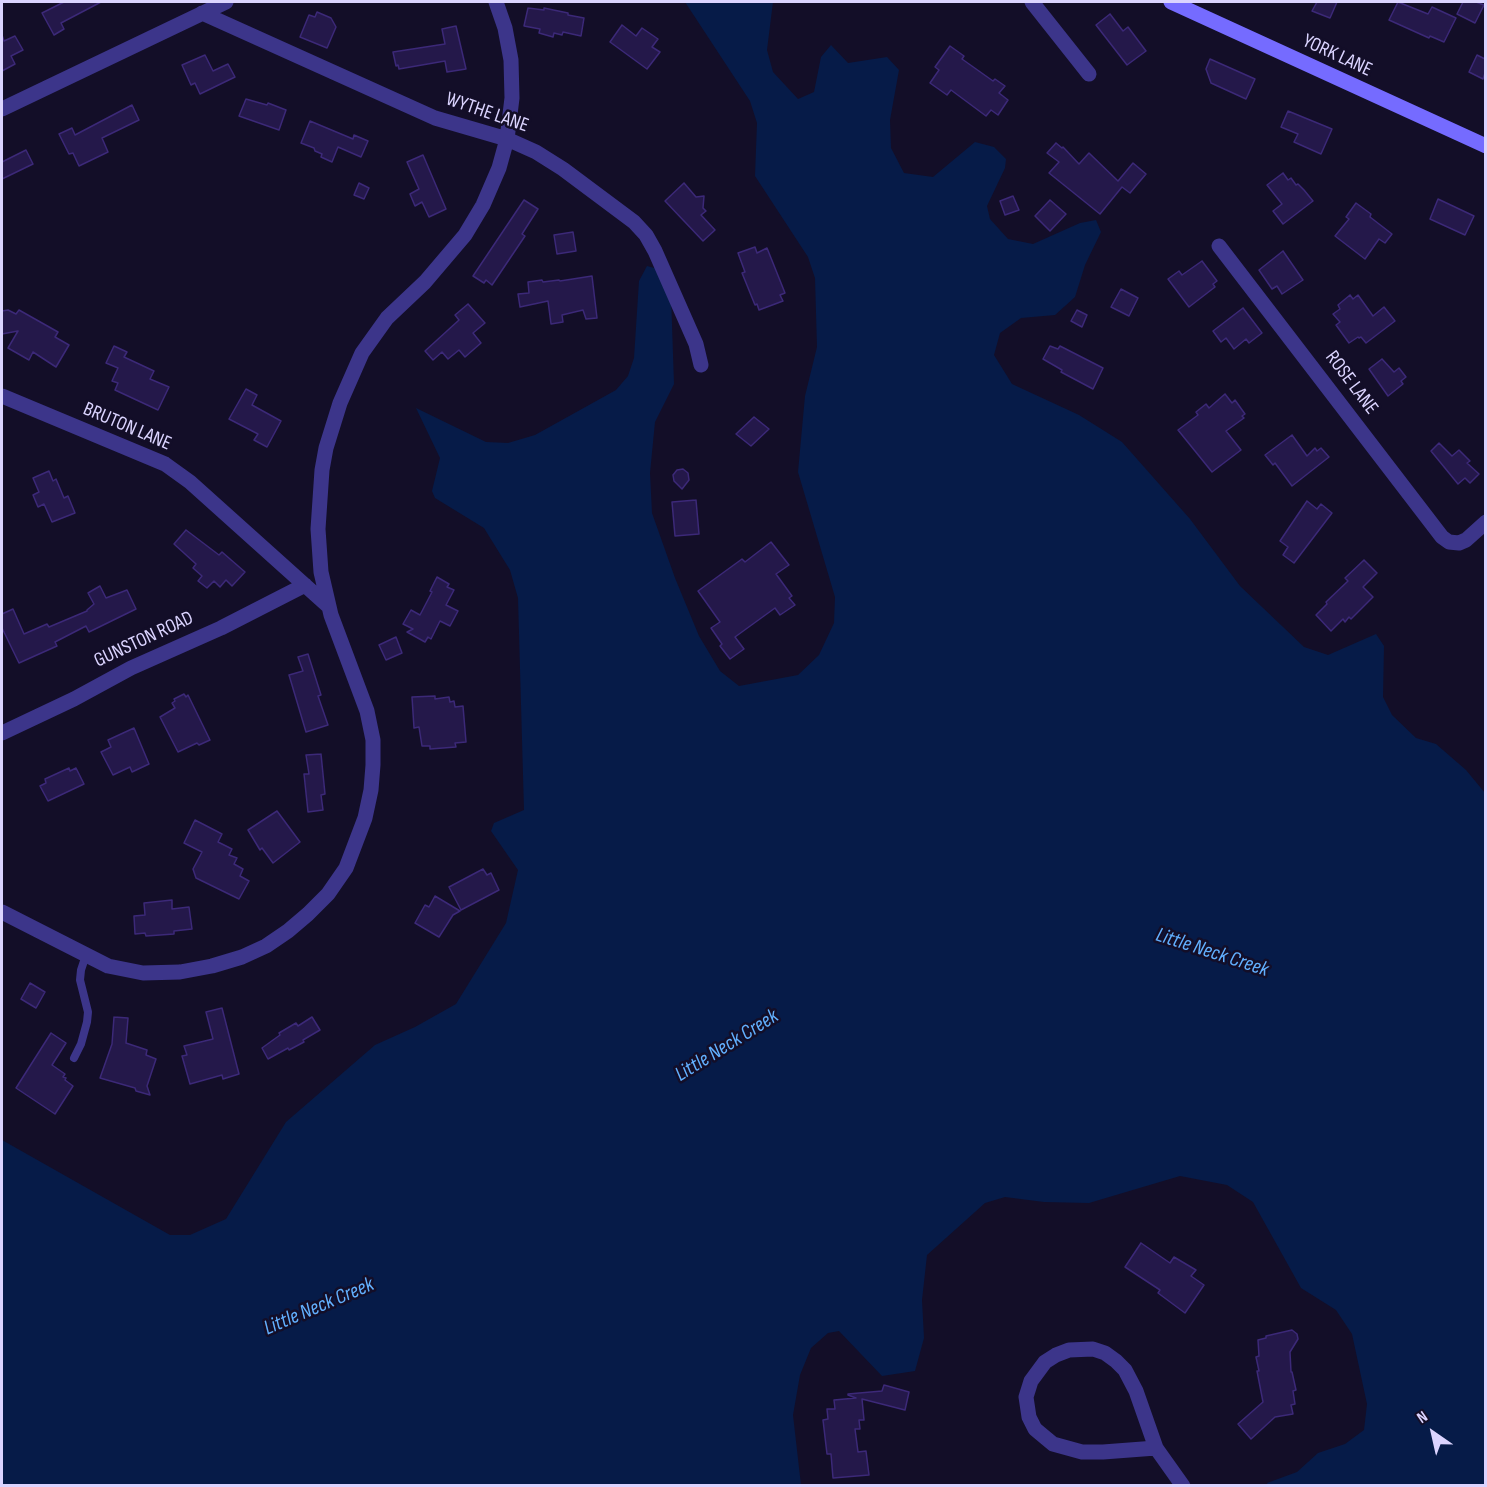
<!DOCTYPE html>
<style>
body{margin:0}
#map{position:relative;width:1487px;height:1487px;overflow:hidden;background:#130e28;font-family:"Sofia Sans Condensed",sans-serif}
canvas{display:block}
.frame{position:absolute;inset:0;border:3px solid #dbd4ff;pointer-events:none}
.north{position:absolute;left:1403px;top:1403px;width:60px;height:60px;-webkit-text-stroke:4px #130e28;paint-order:stroke;rotate:326deg;font-size:16px;font-weight:700;line-height:24px;text-align:center;color:#dbd4ff}
.north::after{content:'';display:block;margin:auto;width:21px;height:27px;background:#dbd4ff;clip-path:polygon(50% 0,100% 100%,50% 72%,0 100%)}
</style>
<div id="map">
<canvas width="1487" height="1487"></canvas>
<div class="frame"></div>
<div class="north">N</div>
</div>
<script>
const c = document.querySelector('canvas').getContext('2d');
c.lineJoin = 'round';
function paint(path, color) { c.fillStyle = color; c.fill(path, 'evenodd'); }
const poly = rows => new Path2D(rows.map(r => 'M' + r).join(''));
function trace(path, color, width, dash) { c.strokeStyle = color; c.lineWidth = width; c.lineCap = dash ? 'butt' : 'round'; c.setLineDash(dash || []); c.stroke(path); }
function write(font, color, halo, rows, align = 'center') {
  c.font = font + ' "Sofia Sans Condensed",sans-serif'; c.lineWidth = 5; c.setLineDash([]); c.textBaseline = 'middle'; c.strokeStyle = halo; c.fillStyle = color; for (const [text, x, y, turn = 0] of rows) {
    c.save(); c.translate(x, y); c.rotate((+turn || 0) * Math.PI / 180); c.textAlign = isNaN(turn) ? turn : align; if (halo) c.strokeText(text, 0, 0); c.fillText(text, 0, 0); c.restore();
  }
}
paint(poly([
 [685,2,773,2,767,50,773,72,798,99,814,92,821,57,831,45,848,63,887,57,899,70,890,120,891,148,904,173,933,177,975,142,994,147,1006,159,1005,168,987,206,990,219,1008,239,1033,244,1080,223,1096,220,1101,232,1085,265,1075,297,1055,315,1021,318,1000,333,994,355,1012,384,1079,415,1122,442,1190,519,1240,586,1304,647,1328,655,1376,634,1384,646,1383,697,1392,715,1416,738,1436,744,1466,770,1485,793,1485,1485,1268,1485,1267,1483,1297,1472,1318,1453,1345,1444,1364,1430,1367,1404,1352,1334,1336,1310,1301,1288,1253,1202,1227,1185,1180,1176,1089,1203,1044,1202,1005,1197,985,1203,927,1255,922,1300,924,1338,915,1371,882,1376,839,1331,828,1333,811,1348,800,1375,793,1415,801,1485,2,1485,2,1140,170,1235,190,1235,226,1219,286,1122,375,1045,415,1027,456,1004,506,923,518,870,491,831,494,823,524,810,518,598,510,570,484,528,435,498,432,491,440,458,416,408,486,442,508,443,535,435,616,390,628,376,634,358,639,281,647,266,658,269,671,295,674,384,655,422,650,473,652,513,675,578,699,636,720,671,739,686,798,675,819,655,834,623,835,597,798,472,805,396,817,347,815,278,808,257,755,176,757,123,750,101]
]), '#061b48');
const building = poly([
 [64,2,101,2,61,23,64,29,54,35,42,13,64,2],
 [1317,2,1337,2,1330,18,1312,11,1317,2],
 [1398,2,1428,14,1432,7,1456,18,1444,42,1430,36,1429,38,1389,20,1398,2],
 [1463,2,1476,2,1484,5,1475,23,1457,14,1463,2],
 [528,8,544,10,544,8,568,13,568,15,584,18,581,36,563,32,562,35,554,33,553,37,539,33,540,29,524,26,528,8],
 [317,12,331,18,336,27,327,48,300,37,309,15,315,17,317,12],
 [1110,14,1123,31,1128,27,1146,51,1127,65,1096,25,1110,14],
 [622,25,636,36,642,28,658,39,652,47,660,52,647,69,610,42,622,25],
 [456,26,466,69,447,72,445,61,399,69,398,65,396,66,393,52,445,44,442,29,456,26],
 [2,35,4,41,15,36,23,50,11,56,15,64,2,71,2,35],
 [950,46,964,56,962,59,993,81,995,79,1005,86,999,93,1008,100,998,115,991,110,986,116,951,90,947,95,930,83,939,70,935,67,950,46],
 [205,55,213,71,228,64,235,77,200,94,195,83,191,85,182,65,205,55],
 [1477,55,1485,59,1485,73,1483,79,1469,72,1477,55],
 [1210,59,1255,79,1246,99,1211,83,1206,69,1210,59],
 [246,99,267,105,268,103,286,110,279,130,239,116,246,99],
 [132,105,139,120,102,138,108,152,79,166,73,153,69,154,59,134,72,128,75,135,132,105],
 [1288,111,1332,129,1321,154,1294,142,1298,134,1281,127,1288,111],
 [310,121,353,139,354,135,368,141,361,157,338,147,332,162,321,157,322,154,315,151,314,148,301,143,310,121],
 [1056,143,1062,148,1063,147,1079,164,1089,153,1118,181,1133,163,1146,174,1130,193,1122,187,1100,214,1049,173,1059,162,1047,153,1056,143],
 [26,150,33,164,2,179,2,162,26,150],
 [423,155,446,209,429,217,422,202,415,206,410,194,419,189,407,162,423,155],
 [1283,173,1288,180,1291,178,1296,185,1298,184,1304,190,1313,201,1283,224,1273,211,1282,204,1267,185,1283,173],
 [359,183,369,188,364,199,354,195,359,183],
 [684,183,696,197,704,196,703,208,706,211,701,215,715,230,703,241,665,201,684,183],
 [1013,196,1019,210,1005,215,1000,201,1013,196],
 [1438,199,1474,216,1465,235,1430,219,1438,199],
 [524,200,538,209,522,234,525,236,492,285,486,280,484,283,473,276,524,200],
 [1050,200,1066,214,1050,231,1035,216,1050,200],
 [1356,203,1371,214,1370,217,1392,234,1385,243,1379,239,1365,259,1335,236,1349,219,1346,217,1356,203],
 [573,232,576,251,557,254,554,235,573,232],
 [755,247,757,253,767,248,785,293,780,295,783,301,759,310,757,304,755,305,742,273,745,272,738,253,755,247],
 [1283,251,1303,280,1282,294,1277,286,1272,289,1259,270,1283,251],
 [1202,261,1217,281,1213,284,1215,287,1189,307,1168,279,1179,271,1182,275,1202,261],
 [592,276,597,318,586,319,583,310,562,315,563,322,551,324,548,301,520,307,518,294,529,293,528,282,542,280,543,282,559,280,560,281,592,276],
 [1121,289,1138,298,1129,316,1111,307,1121,289],
 [1350,295,1353,299,1358,295,1373,316,1384,307,1395,321,1366,343,1361,337,1359,338,1358,337,1349,343,1336,325,1340,322,1333,314,1340,309,1338,305,1350,295],
 [468,304,485,323,473,333,481,343,465,357,459,350,448,359,442,352,433,360,425,351,459,320,455,315,468,304],
 [1243,308,1262,333,1249,343,1246,339,1234,349,1226,338,1221,342,1213,331,1243,308],
 [8,310,16,314,19,310,58,332,55,337,69,345,56,367,33,352,29,360,8,348,18,331,2,334,2,311,8,310],
 [1077,310,1087,315,1082,327,1071,321,1077,310],
 [114,346,127,352,124,357,154,371,150,379,169,387,158,410,115,390,118,383,112,381,118,368,106,363,114,346],
 [1050,346,1058,349,1060,346,1103,368,1093,389,1061,372,1062,370,1043,359,1050,346],
 [1382,359,1394,372,1399,368,1406,377,1401,381,1403,384,1388,396,1369,369,1382,359],
 [246,389,257,395,252,405,281,421,267,447,254,440,258,434,229,419,246,389],
 [1225,394,1232,403,1235,400,1245,414,1242,416,1244,418,1226,431,1241,450,1212,472,1178,430,1198,415,1196,412,1206,404,1209,408,1225,394],
 [754,417,769,429,751,446,736,434,754,417],
 [1292,435,1307,456,1315,448,1317,451,1321,448,1329,457,1292,486,1275,463,1273,465,1265,455,1292,435],
 [1439,443,1452,456,1459,450,1470,461,1467,463,1479,474,1470,483,1465,478,1458,484,1431,451,1439,443],
 [683,469,688,473,689,480,682,489,674,481,673,475,677,470,683,469],
 [49,471,53,481,56,479,64,498,68,496,75,513,52,522,44,504,38,507,33,495,39,492,33,478,49,471],
 [696,500,699,534,675,536,672,502,696,500],
 [1307,501,1317,509,1321,504,1332,513,1294,563,1283,555,1288,547,1280,541,1307,501],
 [186,530,219,555,222,552,245,572,232,586,226,580,220,587,214,581,207,588,198,581,202,576,193,568,196,564,174,544,186,530],
 [771,542,789,565,776,574,792,596,789,598,795,605,780,615,775,608,735,637,744,649,730,659,720,646,722,644,711,628,720,622,698,591,742,559,745,562,771,542],
 [1364,560,1377,573,1363,587,1373,597,1351,619,1349,617,1345,622,1343,619,1331,631,1316,615,1327,604,1326,602,1348,581,1345,578,1364,560],
 [437,577,449,584,447,587,454,590,446,605,458,611,450,626,440,621,431,639,428,637,425,642,407,632,413,629,403,624,411,610,420,615,432,592,430,591,437,577],
 [100,586,106,598,127,590,136,609,89,632,86,626,55,642,57,646,19,663,2,628,2,614,13,609,24,634,47,624,49,627,87,611,87,610,94,604,88,593,100,586],
 [396,637,402,653,386,660,379,645,396,637],
 [308,654,321,695,318,696,328,725,306,732,289,675,303,671,298,657,308,654],
 [184,694,186,697,188,695,210,740,199,745,197,743,178,752,160,717,175,708,172,703,175,701,174,699,184,694],
 [435,696,435,699,449,697,450,702,454,701,455,707,463,706,466,742,455,743,456,747,430,749,430,746,422,746,419,727,414,728,412,697,435,696],
 [134,728,149,764,132,772,130,767,113,775,101,752,111,747,108,740,134,728],
 [321,754,325,794,321,795,323,810,308,812,304,774,309,774,306,755,321,754],
 [69,768,70,771,76,768,84,784,48,801,40,786,46,783,45,779,69,768],
 [277,811,300,842,273,863,262,848,260,850,248,830,277,811],
 [195,820,222,834,218,842,232,849,229,855,237,858,234,864,243,869,240,876,249,881,239,899,196,878,193,869,202,852,184,843,195,820],
 [483,869,487,875,491,873,499,890,461,910,449,887,483,869],
 [435,896,460,911,453,915,439,937,415,923,425,905,429,907,435,896],
 [172,900,172,909,189,907,192,929,174,931,174,934,146,936,145,933,135,934,134,916,145,915,144,903,172,900],
 [30,983,45,992,36,1008,21,999,30,983],
 [222,1008,239,1074,223,1079,222,1075,190,1084,182,1056,187,1055,184,1046,213,1039,206,1012,222,1008],
 [114,1017,128,1018,126,1043,147,1050,146,1055,156,1059,147,1086,150,1095,136,1091,135,1088,100,1078,112,1044,114,1017],
 [312,1017,320,1030,303,1040,304,1042,289,1050,288,1048,268,1059,262,1048,280,1035,279,1033,296,1023,298,1026,312,1017],
 [51,1033,66,1043,52,1065,65,1074,63,1077,66,1078,65,1080,73,1086,55,1114,16,1088,51,1033],
 [1141,1243,1170,1263,1174,1257,1196,1270,1191,1276,1204,1285,1185,1313,1158,1293,1160,1290,1125,1267,1141,1243],
 [1292,1330,1297,1334,1298,1339,1290,1352,1291,1372,1292,1372,1296,1390,1293,1391,1295,1404,1291,1405,1293,1414,1275,1417,1251,1439,1238,1424,1263,1402,1257,1371,1259,1371,1256,1357,1259,1356,1258,1340,1266,1338,1266,1336,1292,1330],
 [884,1385,909,1392,905,1410,862,1399,864,1420,859,1420,860,1429,855,1429,858,1452,866,1451,869,1475,833,1478,831,1454,827,1454,823,1420,828,1419,827,1409,835,1409,834,1400,856,1398,848,1395,848,1394,882,1391,884,1385]
]);
paint(building, '#24184a');
trace(building, '#3c2978', 1.5);
trace(poly([
 [74,1058,81,1044,87,1022,88,1012,80,980,81,970,86,955]
]), '#3c358a', 8);
trace(poly([
 [1032,2,1089,74],
 [202,13,435,118,507,139,536,152,563,169,634,222,646,235,655,251,696,344,701,365],
 [2,109,226,2],
 [1219,246,1442,537,1449,542,1459,543,1466,540,1486,522],
 [2,396,165,464,190,482,327,605],
 [2,733,74,699,131,668,221,628,305,585],
 [2,912,108,966,143,973,180,972,212,966,242,957,266,946,288,931,308,914,328,894,346,868,365,818,371,790,373,765,373,740,367,711,331,615,321,572,318,529,322,470,326,448,340,403,362,353,387,318,425,282,465,235,483,205,499,168,507,139,512,98,511,60,505,28,496,2],
 [1156,1448,1103,1452,1082,1452,1053,1444,1035,1429,1029,1417,1026,1397,1031,1381,1045,1362,1056,1355,1069,1350,1093,1349,1105,1353,1116,1361,1125,1370,1136,1391,1156,1448,1183,1486]
]), '#3c358a', 15);
trace(poly([
 [1171,2,1486,146]
]), '#756bff', 15);
write('20px', '#dbd4ff', '#130e28', [
 ["YORK LANE",1337,56,25],
 ["WYTHE LANE",487,113,19],
 ["ROSE LANE",1351,383,53],
 ["BRUTON LANE",127,427,23],
 ["GUNSTON ROAD",144,640,-25]
]);
write('italic 21px', '#62b0ff', '#130e28', [
 ["Little Neck Creek",1212,953,18],
 ["Little Neck Creek",727,1046,-32],
 ["Little Neck Creek",319,1307,-23]
]);
</script>
